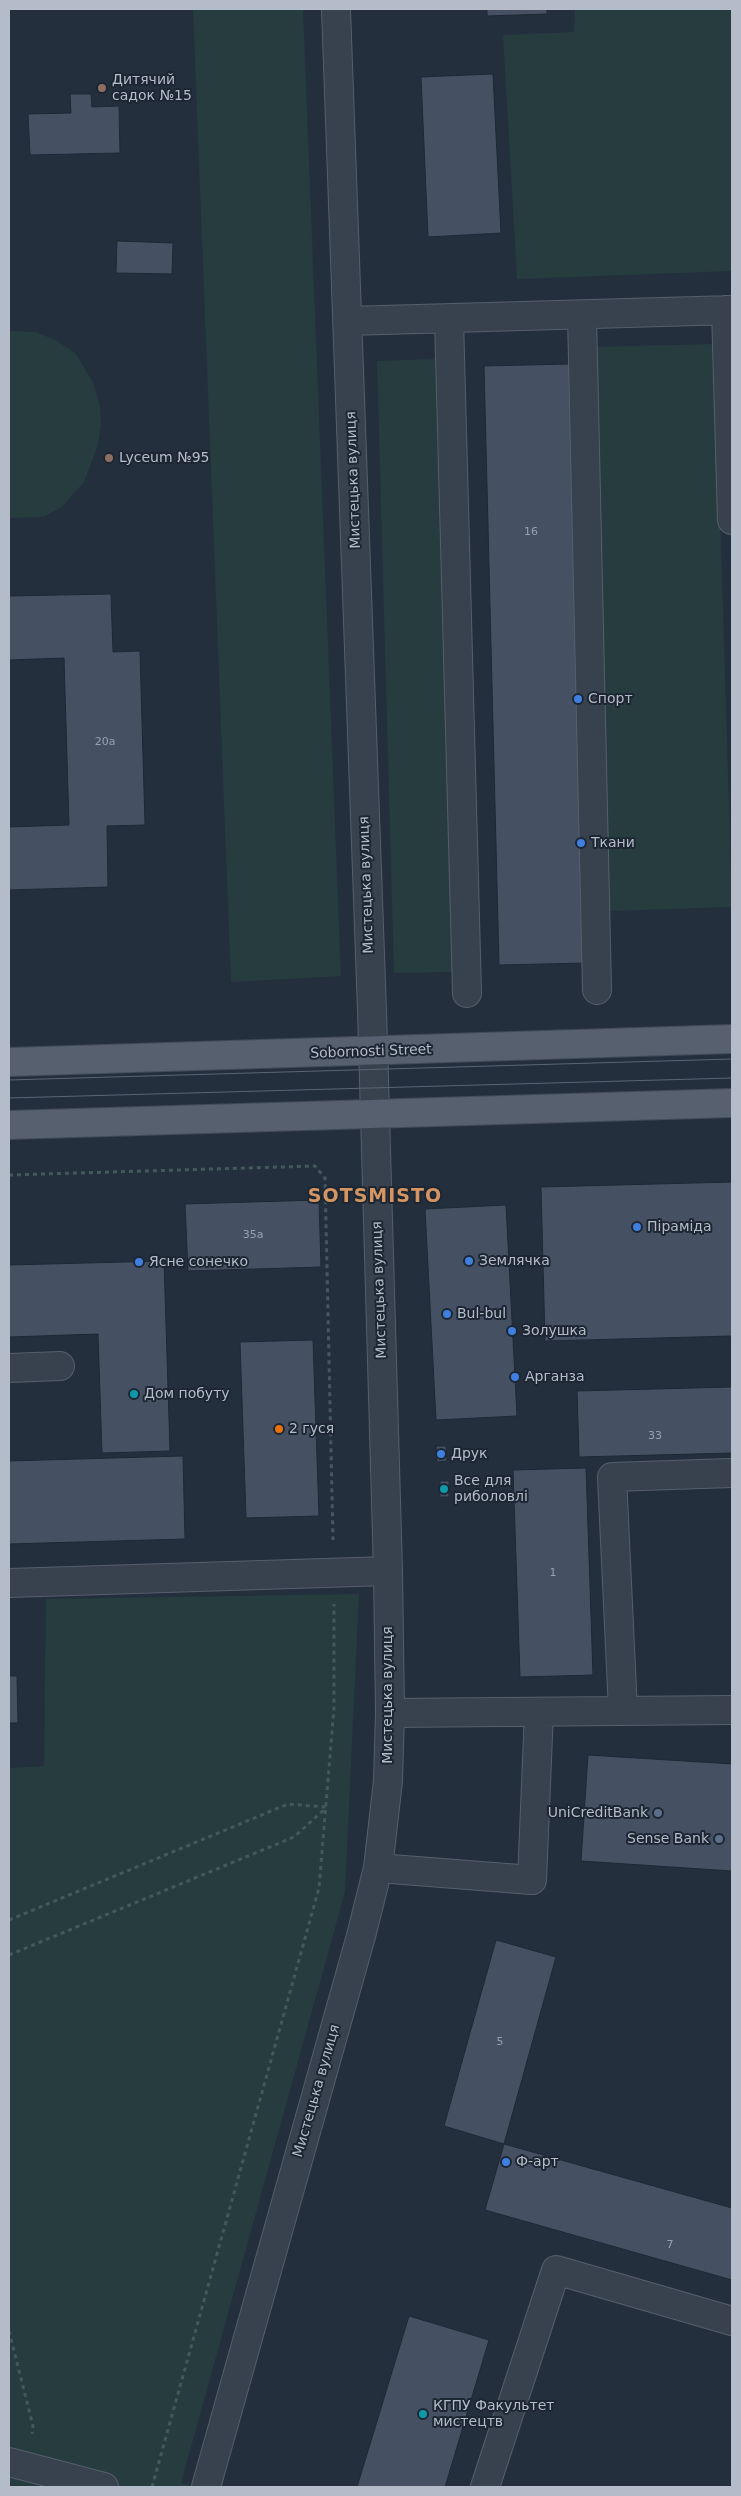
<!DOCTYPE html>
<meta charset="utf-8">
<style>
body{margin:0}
#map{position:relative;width:741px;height:2496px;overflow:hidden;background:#242f3e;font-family:"DejaVu Sans",sans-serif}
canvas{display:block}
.frame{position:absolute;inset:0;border:10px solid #b4bcc9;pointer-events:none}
</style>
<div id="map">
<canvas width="741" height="2496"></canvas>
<div class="frame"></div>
</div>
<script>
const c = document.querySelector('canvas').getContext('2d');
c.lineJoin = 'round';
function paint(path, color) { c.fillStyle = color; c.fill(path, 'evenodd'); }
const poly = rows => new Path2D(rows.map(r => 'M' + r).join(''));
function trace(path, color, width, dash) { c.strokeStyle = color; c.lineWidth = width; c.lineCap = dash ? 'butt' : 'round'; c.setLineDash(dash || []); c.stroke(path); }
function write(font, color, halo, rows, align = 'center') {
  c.font = font + ' "DejaVu Sans",sans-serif'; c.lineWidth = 4; c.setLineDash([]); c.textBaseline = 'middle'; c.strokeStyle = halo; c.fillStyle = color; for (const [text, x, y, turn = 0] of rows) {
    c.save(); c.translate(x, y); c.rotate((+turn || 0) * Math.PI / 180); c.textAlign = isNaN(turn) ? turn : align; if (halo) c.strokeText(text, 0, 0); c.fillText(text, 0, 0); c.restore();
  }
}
paint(poly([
 [193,9,303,9,341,976,231,982],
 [575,9,732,9,732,271,517,279,503,35,574,32],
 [9,331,36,332,57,341,75,353,93,382,100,406,101,425,98,445,84,482,62,507,43,517,9,518],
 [715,344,732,907,610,911,592,347],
 [435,359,452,972,394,973,377,361],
 [359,1594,345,1892,181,2483,195,2487,9,2487,9,1768,44,1766,46,1599]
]), '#263c3f');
const building = poly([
 [487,9,547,9,547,14,487,16,487,9],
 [493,74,501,233,428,237,421,77,493,74],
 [70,94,91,94,92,107,119,106,120,153,30,155,28,114,71,113,70,94],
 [117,241,173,243,172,274,116,273,117,241],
 [570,364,585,963,499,965,484,366,570,364],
 [111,594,113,652,140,651,145,825,107,826,108,887,9,890,9,827,69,825,64,658,9,660,9,596,111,594],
 [732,1182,732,1336,545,1341,541,1187,732,1182],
 [319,1200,321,1267,188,1271,185,1204,319,1200],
 [506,1205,517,1416,436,1420,425,1209,506,1205],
 [164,1261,170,1451,102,1453,98,1334,9,1337,9,1265,164,1261],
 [313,1340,319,1516,246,1518,240,1342,313,1340],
 [732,1387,732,1453,579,1457,577,1391,732,1387],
 [436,1446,446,1446,447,1461,437,1462,436,1446],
 [183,1456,185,1539,9,1544,9,1461,183,1456],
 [586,1468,593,1675,520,1677,513,1470,586,1468],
 [440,1481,449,1481,449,1497,440,1497,440,1481],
 [9,1676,17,1676,18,1723,9,1723,9,1676],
 [588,1755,732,1764,732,1871,581,1861,588,1755],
 [496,1940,556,1957,504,2144,444,2126,496,1940],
 [504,2144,732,2208,732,2280,485,2210,504,2144],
 [409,2316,489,2340,445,2487,357,2487,409,2316]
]);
paint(building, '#455162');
trace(building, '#1f2835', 1);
const minor = poly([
 [726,310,732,520],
 [582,315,597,990],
 [449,319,467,993],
 [348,321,732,310],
 [9,1368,60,1366],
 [9,1583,388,1571],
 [623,1711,612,1477,732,1473],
 [390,1713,732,1710],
 [378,1868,532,1880,539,1712],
 [9,2462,104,2487],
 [206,2487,361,1936,378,1868,388,1781,390,1713,388,1571,372,1010,336,9],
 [485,2487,556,2270,732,2321]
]);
const major = poly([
 [9,1062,732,1039],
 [9,1125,732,1103]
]);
trace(minor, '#565f6c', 30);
trace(major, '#414a57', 30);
trace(poly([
 [9,1175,315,1166,325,1178,333,1540],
 [9,1920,288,1804,326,1807],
 [9,1955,294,1837,326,1808],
 [9,2331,33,2426,32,2434],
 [152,2487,319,1888,334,1708,334,1604]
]), '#44595c', 3, [4, 4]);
trace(minor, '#38414e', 28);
trace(major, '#56606e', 28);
trace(poly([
 [9,1080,732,1059],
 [9,1098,732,1078]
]), '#5a6575', 1);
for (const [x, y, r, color] of [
 [102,88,5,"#8d6e63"],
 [109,458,5,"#8d6e63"],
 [578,699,5,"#3f7fe0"],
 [581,843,5,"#3f7fe0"],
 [637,1227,5,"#3f7fe0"],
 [469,1261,5,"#3f7fe0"],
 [139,1262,5,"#3f7fe0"],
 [447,1314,5,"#3f7fe0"],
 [512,1331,5,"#3f7fe0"],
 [515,1377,5,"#3f7fe0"],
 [134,1394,5,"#0f9aa8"],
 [279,1429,5,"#e8710a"],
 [441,1454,5,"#3f7fe0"],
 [444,1489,5,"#0f9aa8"],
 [658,1813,5,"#5c6f8a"],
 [719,1839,5,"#5c6f8a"],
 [506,2162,5,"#3f7fe0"],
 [423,2414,5,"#0f9aa8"]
]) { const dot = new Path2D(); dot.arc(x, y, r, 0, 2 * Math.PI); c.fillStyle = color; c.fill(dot); trace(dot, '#1d2633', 2); }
write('11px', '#98a1af', null, [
 ["16",531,532],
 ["20а",105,742],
 ["35а",253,1235],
 ["33",655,1436],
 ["1",553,1573],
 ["5",500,2042],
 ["7",670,2245]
]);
write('14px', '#b4bcc9', '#1d2633', [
 ["Дитячий",112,80],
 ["садок №15",112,96],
 ["Lyceum №95",119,458],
 ["Спорт",588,699],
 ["Ткани",591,843],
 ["Піраміда",647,1227],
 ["Землячка",479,1261],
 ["Ясне сонечко",149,1262],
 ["Bul-bul",457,1314],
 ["Золушка",522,1331],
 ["Арганза",525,1377],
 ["Дом побуту",144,1394],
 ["2 гуся",289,1429],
 ["Друк",451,1454],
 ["Все для",454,1481],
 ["риболовлі",454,1497],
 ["UniCreditBank",648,1813,"right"],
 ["Sense Bank",709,1839,"right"],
 ["Ф-арт",516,2162],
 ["КГПУ Факультет",433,2406],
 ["мистецтв",433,2422]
], 'left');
write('14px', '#b4bcc9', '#1d2633', [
 ["Мистецька вулиця",354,480,-92],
 ["Мистецька вулиця",367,885,-92],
 ["Sobornosti Street",371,1052,-2],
 ["Мистецька вулиця",380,1290,-92],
 ["Мистецька вулиця",388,1695,-90],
 ["Мистецька вулиця",317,2091,-74]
]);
c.letterSpacing = '1px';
write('bold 19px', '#d59563', '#1d2633', [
 ["SOTSMISTO",375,1197]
]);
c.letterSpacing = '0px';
</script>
